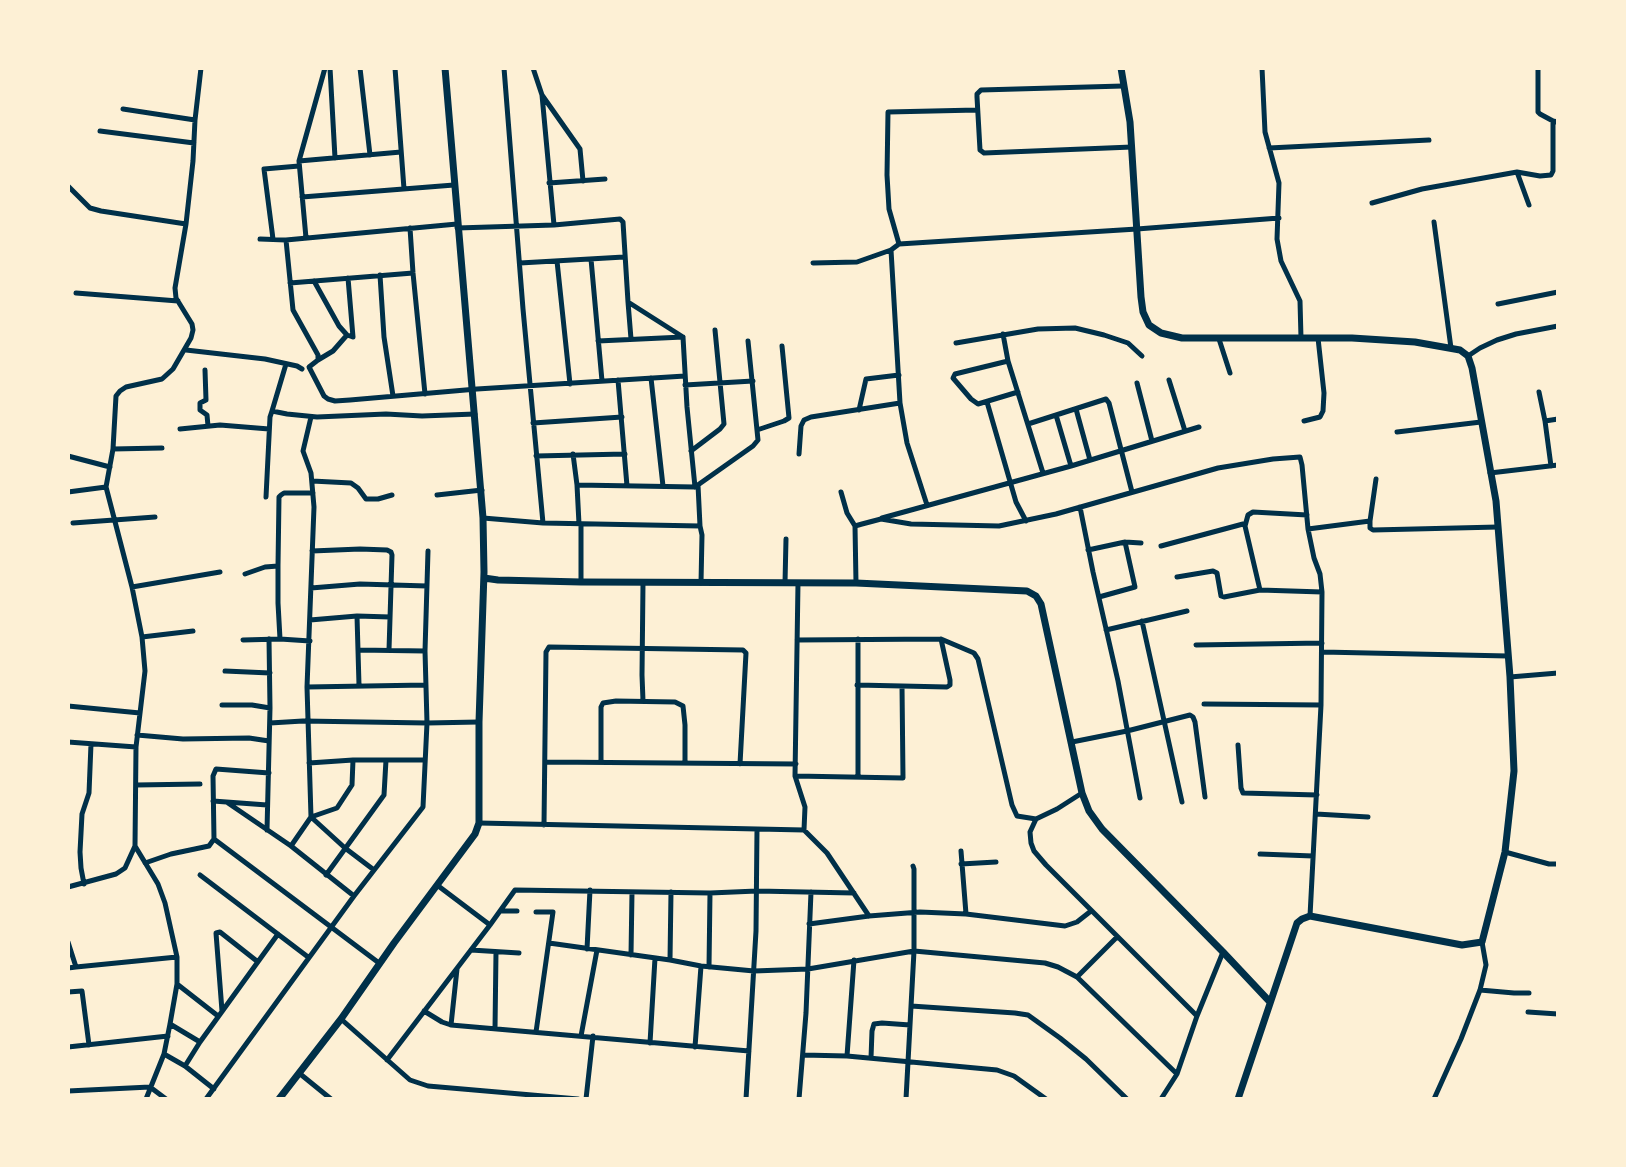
<!DOCTYPE html>
<style>
body{margin:0}
#map{position:relative;width:1626px;height:1167px;overflow:hidden;background:#fdf0d5;font-family:"Space Grotesk",sans-serif}
canvas{display:block}
.frame{position:absolute;inset:0;border:70px solid #fdf0d5;pointer-events:none}
</style>
<div id="map">
<canvas width="1626" height="1167"></canvas>
<div class="frame"></div>
</div>
<script>
const c = document.querySelector('canvas').getContext('2d');
c.lineJoin = 'round';
const poly = rows => new Path2D(rows.map(r => 'M' + r).join(''));
function trace(path, color, width, dash) { c.strokeStyle = color; c.lineWidth = width; c.lineCap = dash ? 'butt' : 'round'; c.setLineDash(dash || []); c.stroke(path); }
trace(poly([
 [330,68,335,158],
 [360,68,370,155],
 [395,68,404,189],
 [504,68,523,309,543,523],
 [533,68,542,95,580,149,583,181],
 [1262,68,1265,132,1279,183,1277,239,1281,261,1300,301,1301,338],
 [1538,68,1538,112,1540,114,1553,121,1558,122],
 [1123,86,981,90,977,94,977,97,980,150,984,153,1132,147],
 [542,95,554,225],
 [123,109,195,120],
 [100,131,194,143],
 [1269,148,1429,140],
 [299,161,401,152],
 [1517,172,1529,205],
 [549,183,605,179],
 [68,186,90,208,101,211,186,224],
 [302,197,454,185],
 [1372,203,1422,189,1517,172,1540,176,1551,175,1553,171,1553,121],
 [1434,222,1451,348],
 [410,228,413,273,425,394],
 [457,228,554,225,620,219,623,222,628,302,683,337],
 [306,238,299,161,325,68],
 [260,239,286,240,457,224],
 [273,239,264,169,299,166],
 [286,240,293,310,318,355,318,360,309,367,324,396,328,399,335,401,350,400,477,389,685,376],
 [899,244,1137,229,1279,218],
 [899,244,891,250,900,403,907,443,927,505],
 [899,244,889,209,887,175,888,112,977,110],
 [591,259,602,381],
 [557,261,570,384],
 [520,263,624,257],
 [813,263,857,262,891,250],
 [380,275,384,337,393,396],
 [348,278,353,337],
 [314,281,339,326,347,335,353,337],
 [290,283,413,273],
 [76,293,178,301],
 [628,302,631,339],
 [1498,304,1558,292],
 [1003,334,1008,361,1043,473],
 [683,337,687,407,695,487],
 [1219,339,1230,373],
 [598,341,683,337],
 [956,343,1038,329,1075,328,1104,335,1128,343,1142,356],
 [186,350,265,359,297,366,302,369],
 [1468,356,1480,348,1497,340,1516,334,1558,326],
 [318,360,333,351,347,335],
 [1008,361,955,374,953,378,971,399,978,404,1018,392],
 [205,370,206,400,200,403,200,410,207,415,208,426],
 [651,378,663,486],
 [618,380,627,486],
 [1169,380,1185,431],
 [1137,383,1152,441],
 [685,385,753,381],
 [1539,392,1545,421,1551,466],
 [987,402,1016,502,1026,521],
 [1076,409,1090,460],
 [859,410,866,379,899,375],
 [272,411,286,364],
 [1056,415,1071,466],
 [311,417,303,451,311,473,314,507,307,687,311,817,345,848,374,870],
 [1304,421,1320,417,1323,411,1324,393,1318,338],
 [1545,421,1558,419],
 [533,423,622,417],
 [1028,424,1106,399,1109,403,1132,492],
 [180,429,220,425,269,429],
 [757,430,784,421,789,418,782,346],
 [1397,432,1481,422],
 [113,449,162,448],
 [691,451,720,429,724,424,715,330],
 [573,454,577,485,579,524],
 [799,454,801,426,804,420,811,417,900,403],
 [68,456,110,467],
 [536,456,625,454],
 [1490,473,1558,465],
 [1376,479,1370,521,1370,528,1373,530,1498,527],
 [312,481,351,483,358,488,366,499,378,499,392,495],
 [577,485,695,487],
 [698,485,700,526],
 [695,487,753,446,758,440,748,341],
 [68,492,106,487],
 [841,492,847,513,855,526],
 [437,495,482,490],
 [266,497,270,417,272,411,287,414,317,417,386,414,422,416,475,414],
 [1080,507,1093,572,1118,681,1140,798],
 [483,518,543,523,700,526,702,535,701,583],
 [882,518,1071,466,1199,427],
 [73,523,155,517],
 [1245,526,1248,515,1253,512,1307,515],
 [1308,529,1370,521],
 [1161,546,1243,524,1245,526,1260,590],
 [1088,550,1125,542,1141,543],
 [312,551,360,549,387,550,391,552,392,555,389,650],
 [278,566,278,603,280,639],
 [245,574,265,567,278,566,279,497,281,495,284,493,313,493],
 [1177,577,1213,571,1217,573,1221,596,1224,597,1260,590,1322,592],
 [581,582,581,524],
 [643,583,642,675,643,701],
 [785,583,786,539],
 [798,583,795,776,805,807,804,830],
 [856,583,855,526,862,524,881,519,911,524,999,526,1056,514,1218,468,1273,459,1300,457,1302,465,1308,529,1314,558,1320,574,1322,592,1321,705,1310,916],
 [132,587,220,572],
 [311,588,360,584,427,586],
 [1099,597,1135,587,1125,542],
 [357,616,359,685],
 [310,620,357,616,390,617],
 [1142,621,1182,802],
 [1106,630,1187,611],
 [142,637,193,631],
 [858,639,858,777],
 [243,640,280,639,310,641],
 [797,640,941,639,974,653,978,659,1012,805,1017,816,1036,819],
 [1196,645,1322,643],
 [358,650,425,651],
 [1322,652,1508,656],
 [225,671,270,673],
 [1510,677,1558,673],
 [857,685,947,687,950,685,950,680,941,639],
 [307,687,426,685],
 [1204,704,1321,705],
 [222,705,252,705,270,708],
 [68,706,140,713],
 [270,723,303,721,427,723,479,722],
 [137,735,183,739,249,738,269,741],
 [68,742,136,747],
 [1072,742,1127,731,1190,715,1193,717,1195,722,1205,797],
 [1238,745,1241,788,1243,793,1317,795],
 [546,762,796,764],
 [601,762,601,707,603,703,616,701,675,702,683,706,685,725,685,762],
 [309,763,353,760,424,760],
 [795,776,903,778,902,686],
 [136,785,200,784],
 [1082,793,1057,809,1036,819,1030,832,1031,843,1034,851,1046,865,1197,1016],
 [213,801,267,805],
 [228,803,291,846,354,896],
 [1316,814,1368,817],
 [479,823,804,830],
 [544,825,546,652,549,647,743,650,746,653,740,764],
 [267,830,270,708,269,639],
 [804,830,827,853,869,916],
 [214,839,379,963],
 [291,846,311,817,337,808,352,785,353,760],
 [961,851,966,914],
 [1505,852,1549,864,1558,864],
 [1260,854,1313,856],
 [145,863,171,854,209,846,214,839,213,776,216,769,269,773],
 [961,864,996,862],
 [200,875,308,957],
 [326,875,384,795,386,760],
 [84,884,81,868,80,852,82,814,89,793,91,744],
 [437,885,490,925],
 [68,887,116,874,125,868,135,846],
 [500,911,517,911],
 [536,912,553,912,536,1032],
 [809,924,869,916,920,912,966,914,1065,926,1077,922,1091,911],
 [68,942,76,967,68,968],
 [549,943,670,960,701,966,754,971,808,969,914,951,1045,963,1058,967,1077,977,1177,1074],
 [587,949,590,890],
 [471,950,519,953],
 [631,955,632,892],
 [670,960,671,892],
 [76,967,177,957],
 [709,967,710,893],
 [1077,977,1117,937],
 [177,984,218,1016],
 [1480,990,1514,993,1529,993],
 [68,992,82,991,89,1045],
 [911,1006,1015,1013,1028,1015,1060,1038,1086,1059,1127,1099],
 [222,1011,216,933,220,932,258,962],
 [424,1011,442,1022,451,1025,749,1051],
 [1528,1012,1558,1014],
 [341,1019,410,1080,428,1086,578,1099],
 [170,1024,200,1042],
 [451,1025,457,969],
 [495,1029,496,952],
 [581,1036,597,950],
 [650,1043,655,958],
 [68,1047,168,1036],
 [695,1047,701,966],
 [164,1054,185,1066,214,1089],
 [803,1055,847,1056,997,1070,1014,1076,1046,1099],
 [847,1056,854,960],
 [871,1058,872,1031,874,1024,882,1023,910,1025],
 [387,1060,490,925,515,890,710,893,757,891,854,893],
 [185,1066,200,1042,278,934],
 [299,1073,331,1099],
 [68,1091,150,1087,166,1099],
 [146,1099,164,1054,170,1024,177,984,177,957,165,903,158,884,135,846,136,747,145,671,142,637,132,587,106,487,113,449,116,396,120,391,126,387,162,379,173,369,191,338,193,330,192,324,176,298,175,288,186,224,193,161,195,120,201,68],
 [206,1099,354,896,423,807,427,723,425,651,428,551],
 [586,1099,593,1036],
 [746,1099,756,931,757,829],
 [799,1099,806,1013,811,892],
 [906,1099,914,951,914,869,913,866],
 [1161,1099,1177,1074,1197,1016,1223,952],
 [1434,1099,1461,1039,1480,990,1486,965,1482,942]
]), '#003049', 5);
trace(poly([
 [1121,68,1130,122,1141,297,1143,312,1149,325,1161,333,1182,338,1352,338,1415,342,1460,350,1468,356,1472,368,1496,501,1510,677,1514,771,1505,852,1482,942,1462,945,1310,916,1302,919,1297,923,1238,1099],
 [484,578,498,580,581,582,856,583,1027,591,1036,596,1041,604,1082,793,1089,811,1102,829,1223,952,1270,1002],
 [279,1099,341,1019,394,943,475,834,479,823,479,722,484,572,483,518,445,68]
]), '#003049', 7);
</script>
